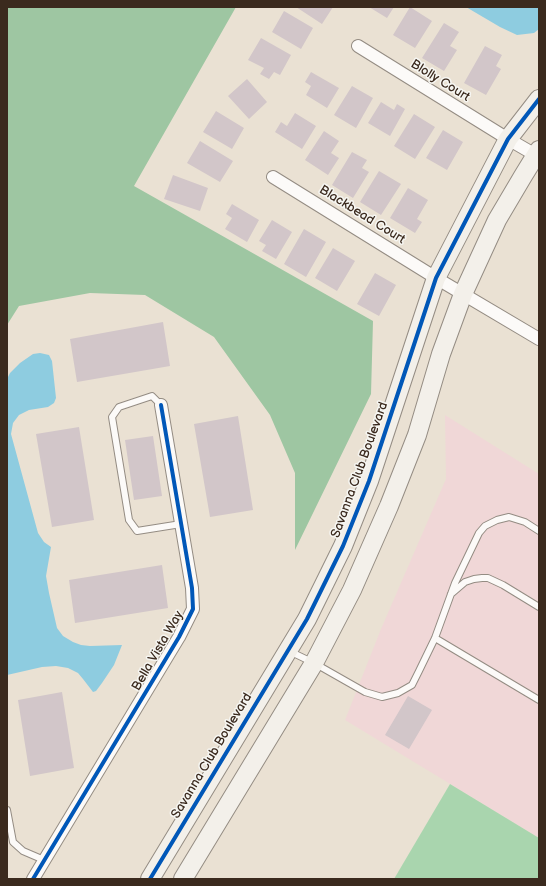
<!DOCTYPE html>
<style>
body{margin:0}
#map{position:relative;width:546px;height:886px;overflow:hidden;background:#eae1d3;font-family:"Balsamiq Sans",sans-serif}
canvas{display:block}
.frame{position:absolute;inset:0;border:8px solid #3b2a1e;pointer-events:none}
</style>
<div id="map">
<canvas width="546" height="886"></canvas>
<div class="frame"></div>
</div>
<script>
const c = document.querySelector('canvas').getContext('2d');
c.lineJoin = 'round';
function paint(path, color) { c.fillStyle = color; c.fill(path, 'evenodd'); }
const poly = rows => new Path2D(rows.map(r => 'M' + r).join(''));
function trace(path, color, width, dash) { c.strokeStyle = color; c.lineWidth = width; c.lineCap = dash ? 'butt' : 'round'; c.setLineDash(dash || []); c.stroke(path); }
function write(font, color, halo, rows, align = 'center') {
  c.font = font + ' "Balsamiq Sans",sans-serif'; c.lineWidth = 3; c.setLineDash([]); c.textBaseline = 'middle'; c.strokeStyle = halo; c.fillStyle = color; for (const [text, x, y, turn = 0] of rows) {
    c.save(); c.translate(x, y); c.rotate((+turn || 0) * Math.PI / 180); c.textAlign = isNaN(turn) ? turn : align; if (halo) c.strokeText(text, 0, 0); c.fillText(text, 0, 0); c.restore();
  }
}
paint(poly([
 [445,415,539,474,539,838,345,720,381,629,446,479]
]), '#f0d7d7');
paint(poly([
 [450,784,539,838,539,879,394,879]
]), '#a9d5ae');
paint(poly([
 [7,7,236,7,134,186,373,321,371,394,295,550,295,473,270,415,214,337,145,295,90,293,19,306,7,325]
]), '#9ec6a2');
paint(poly([
 [466,7,539,7,539,29,534,33,517,35,500,27],
 [40,353,49,355,52,361,56,398,54,403,48,407,29,410,19,415,13,423,11,434,38,533,44,542,51,547,46,576,49,593,57,628,63,636,73,642,81,645,90,646,122,645,114,665,102,683,96,691,93,692,83,679,78,673,68,668,56,666,42,667,7,675,7,379,10,373,20,363,33,354]
]), '#8ecce0');
paint(poly([
 [296,7,333,7,322,24],
 [369,7,394,7,387,18],
 [410,7,432,21,415,48,393,35],
 [284,11,313,28,301,49,272,32],
 [444,23,459,32,450,46,457,50,444,71,422,58],
 [261,38,291,55,280,75,274,72,269,79,260,74,264,68,248,60],
 [485,46,502,55,496,66,501,69,486,95,464,83],
 [311,72,339,88,327,108,306,95,311,86,305,82],
 [247,79,267,102,249,119,228,96],
 [352,86,373,98,356,128,334,115],
 [381,102,394,110,397,104,405,109,390,136,368,123],
 [216,111,244,128,232,149,203,132],
 [295,113,316,126,302,149,275,132,281,122,287,126],
 [414,114,435,127,415,159,394,146],
 [443,130,463,142,447,170,426,158],
 [324,131,339,141,331,153,339,158,328,175,305,160],
 [200,141,233,161,220,182,187,163],
 [352,152,367,160,362,168,369,172,353,198,332,185],
 [379,171,401,184,381,215,360,202],
 [173,175,208,188,200,211,164,199],
 [408,188,428,200,417,219,422,222,415,233,390,218],
 [232,204,259,220,247,242,225,229,232,218,226,214],
 [272,220,292,232,276,259,262,251,266,245,259,241],
 [304,229,326,242,306,277,284,264],
 [333,248,355,261,337,291,315,278],
 [375,273,396,285,379,316,357,304],
 [163,322,170,366,77,382,70,339],
 [238,416,253,510,210,517,194,424],
 [79,427,94,520,52,527,36,434],
 [153,436,162,496,134,500,125,440],
 [162,565,168,608,75,623,69,580],
 [62,692,74,768,30,776,18,700],
 [408,696,432,710,409,749,385,735]
]), '#d2c6c9');
const lane = poly([
 [161,405,152,396,119,407,112,417,129,520,137,531,181,524],
 [451,594,465,582,474,579,482,578,488,578,503,585,539,607],
 [435,638,539,700],
 [289,651,314,663,365,692,382,697,398,693,412,685,419,671,435,638,455,583,479,533,485,526,497,520,509,517,525,522,539,531],
 [7,810,13,842,23,851,44,860]
]);
const street = poly([
 [358,46,508,139,539,157],
 [273,177,436,278,539,339],
 [33,879,179,637,193,609,192,588,161,405]
]);
const secondary = poly([
 [150,879,307,619,343,546,369,481,436,278,508,139,539,99],
 [183,879,314,663,352,590,389,506,417,435,441,354,463,294,497,220,523,176,539,150]
]);
trace(lane, '#948c83', 8);
trace(street, '#948c83', 14);
trace(secondary, '#948c83', 20);
trace(lane, '#fcfaf8', 6);
trace(street, '#fcfaf8', 12);
trace(secondary, '#f3f0ea', 18);
trace(poly([
 [33,879,179,637,193,609,192,588,161,405],
 [150,879,307,619,343,546,369,481,436,278,508,139,539,99]
]), '#0057b8', 4);
write('13px', '#3b2a1e', '#f6f6f2', [
 ["Blolly Court",440,81,32],
 ["Blackbead Court",362,215,32],
 ["Savanna Club Boulevard",360,470,-70],
 ["Bella Vista Way",158,651,-60],
 ["Savanna Club Boulevard",212,756,-59]
]);
</script>
